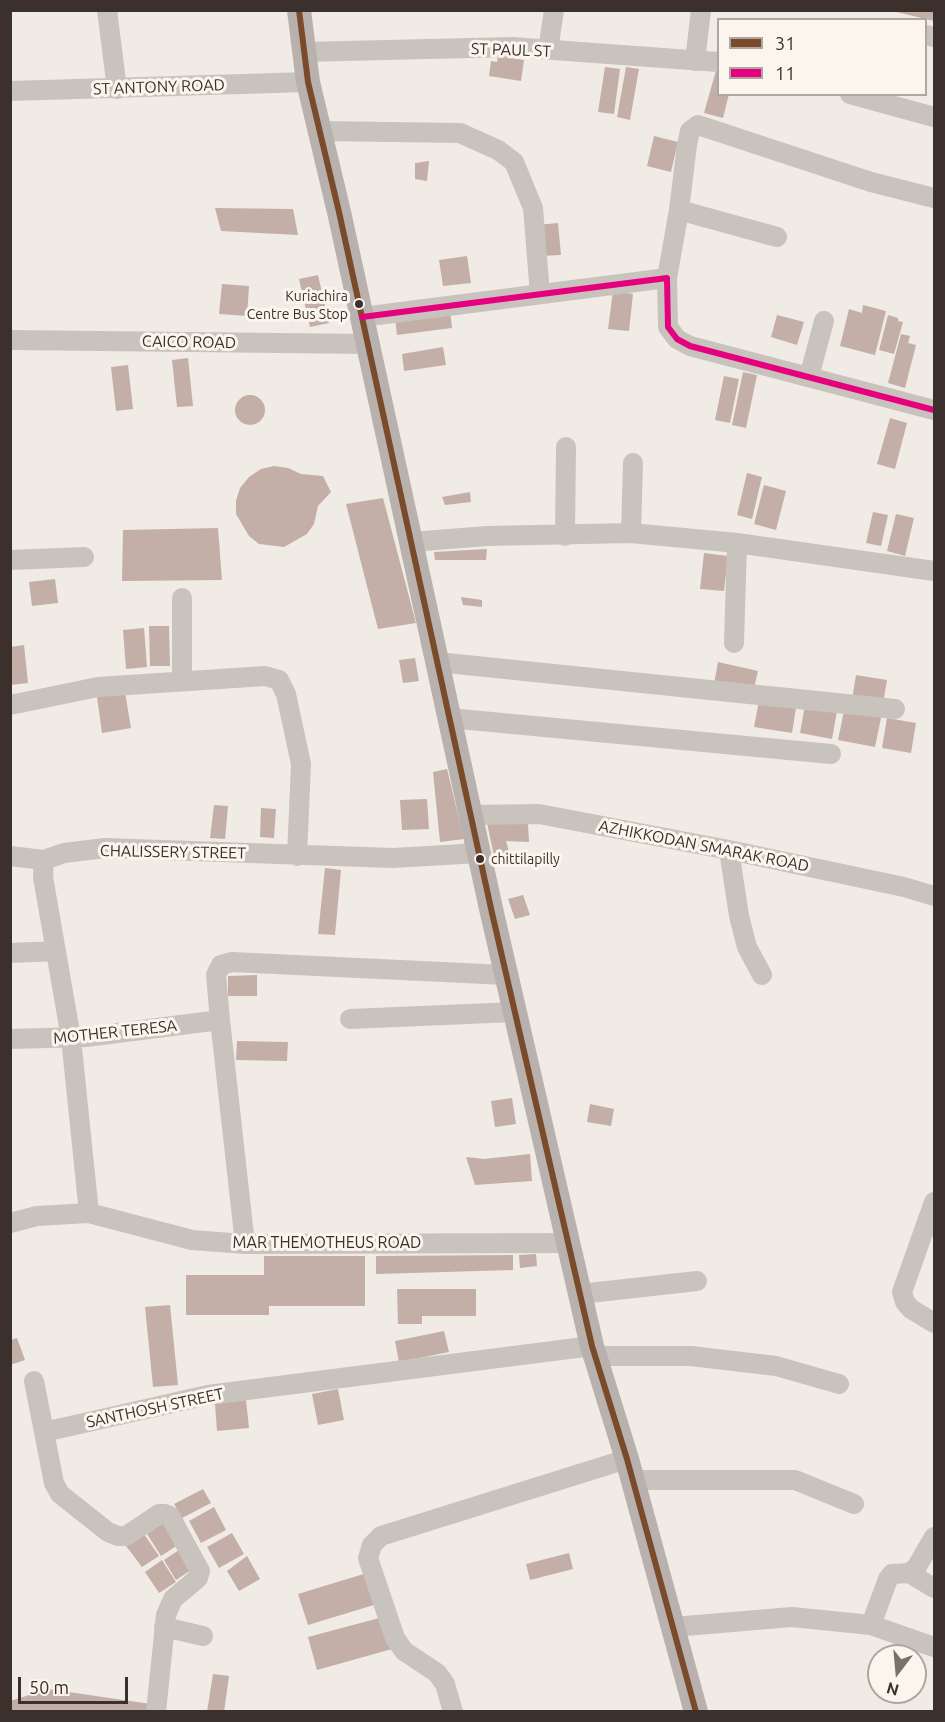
<!DOCTYPE html>
<style>
body{margin:0}
#map{position:relative;width:945px;height:1722px;overflow:hidden;background:#f0ebe5;font-family:Ubuntu,sans-serif}
canvas{display:block}
.frame{position:absolute;inset:0;border:12px solid #3b302b;pointer-events:none}
.legend{position:absolute;left:717px;top:18px;width:210px;height:78px;box-sizing:border-box;background:#fbf5ee;border:2px solid #aea6a0;margin:0;padding:8px 10px;list-style:none;font-size:18px;color:#3b302b}
.legend li{display:flex;align-items:center;gap:12px;height:30px}
.legend b{width:30px;border:2px solid #aea6a0}
.north{position:absolute;left:867px;top:1644px;width:60px;height:60px;box-sizing:border-box;background:#fbf5ee;border:2px solid #aea6a0;border-radius:50%;rotate:196deg;font-size:16px;font-weight:700;line-height:24px;text-align:center;color:#3b302b}
.north::after{content:'';display:block;margin:auto;width:21px;height:27px;background:#7a716c;clip-path:polygon(50% 0,100% 100%,50% 72%,0 100%)}
.scale{position:absolute;left:18px;top:1677px;width:110px;height:27px;box-sizing:border-box;border:3px solid #3b302b;border-top:0;padding-left:8px;font-size:18px;line-height:21px;white-space:nowrap;color:#3b302b;-webkit-text-stroke:4px #fbf5ee;paint-order:stroke}
</style>
<div id="map">
<canvas width="945" height="1722"></canvas>
<div class="frame"></div>
<ul class="legend">
<li><b style="height:8px;background:#7a4b2a"></b>31</li>
<li><b style="height:8px;background:#e5007d"></b>11</li>
</ul>
<div class="north">N</div>
<div class="scale">50 m</div>
</div>
<script>
const c = document.querySelector('canvas').getContext('2d');
c.lineJoin = 'round';
function paint(path, color) { c.fillStyle = color; c.fill(path, 'evenodd'); }
const poly = rows => new Path2D(rows.map(r => 'M' + r).join(''));
function trace(path, color, width, dash) { c.strokeStyle = color; c.lineWidth = width; c.lineCap = dash ? 'butt' : 'round'; c.setLineDash(dash || []); c.stroke(path); }
function write(font, color, halo, rows, align = 'center') {
  c.font = font + ' Ubuntu,sans-serif'; c.lineWidth = 6; c.setLineDash([]); c.textBaseline = 'middle'; c.strokeStyle = halo; c.fillStyle = color; for (const [text, x, y, turn = 0] of rows) {
    c.save(); c.translate(x, y); c.rotate((+turn || 0) * Math.PI / 180); c.textAlign = isNaN(turn) ? turn : align; if (halo) c.strokeText(text, 0, 0); c.fillText(text, 0, 0); c.restore();
  }
}
paint(poly([
 [892,10,934,10,934,21,892,11],
 [498,56,524,60,521,81,489,76,491,61,497,62],
 [605,67,620,69,614,114,598,112],
 [626,67,639,69,630,120,617,117],
 [717,67,718,94,729,94,723,118,704,113],
 [654,136,678,142,671,172,647,166],
 [429,161,427,181,415,179,415,163],
 [215,208,293,209,298,235,221,231],
 [558,223,561,255,540,256,537,225],
 [467,256,471,283,443,286,439,260],
 [318,275,329,323,310,327,299,279],
 [222,284,249,286,247,316,219,314],
 [613,291,633,294,629,331,608,329],
 [863,305,886,311,875,355,840,346,849,309,862,313],
 [450,310,452,328,397,335,395,318],
 [777,315,804,322,797,345,771,337],
 [888,315,898,318,898,321,903,322,894,354,879,350],
 [901,334,910,336,908,343,916,345,905,388,888,383],
 [443,347,446,365,404,371,402,354],
 [188,358,193,406,177,407,172,360],
 [128,365,133,409,116,411,111,367],
 [743,372,757,375,746,428,732,425],
 [724,376,739,379,730,423,715,420],
 '235 410a15 15 0 1 1 30 0a15 15 0 1 1-30 0Z',
 [890,418,907,423,895,469,877,464],
 [274,466,288,468,301,474,323,476,331,492,318,506,314,524,307,534,284,547,259,544,249,536,236,514,236,501,240,488,249,477,261,469],
 [747,473,762,477,752,519,737,515],
 [764,485,786,491,776,530,754,524],
 [470,492,471,502,445,505,442,497],
 [383,498,416,623,378,629,346,504],
 [873,512,888,515,881,546,866,543],
 [896,514,914,518,905,556,887,551],
 [218,528,222,580,122,581,123,530],
 [487,549,486,560,435,560,434,552],
 [704,553,728,556,724,591,700,589],
 [55,579,58,603,32,606,29,582],
 [461,597,482,600,482,607,463,605],
 [149,626,169,626,170,666,150,666],
 [144,628,147,667,126,669,123,630],
 [24,645,28,683,10,685,10,647],
 [415,658,419,681,403,683,399,660],
 [718,662,758,671,753,692,714,684],
 [856,675,887,680,883,704,852,699],
 [125,692,131,728,102,733,97,697],
 [759,701,796,708,792,733,754,727],
 [805,705,837,711,832,739,800,733],
 [845,706,882,713,875,747,838,740],
 [887,718,916,723,911,753,882,748],
 [447,769,464,839,440,842,433,772],
 [427,799,429,829,402,830,400,800],
 [214,805,228,806,225,839,210,838],
 [261,808,276,809,274,838,260,837],
 [487,823,528,823,529,842,506,841,510,855,494,856],
 [325,868,341,870,335,935,318,934],
 [523,895,530,915,515,919,508,899],
 [257,975,257,996,228,996,228,976],
 [237,1041,288,1042,287,1061,236,1060],
 [512,1098,516,1124,495,1127,491,1101],
 [590,1104,614,1109,611,1126,587,1122],
 [530,1154,532,1181,475,1185,466,1157,484,1159],
 [536,1254,537,1266,520,1268,519,1255],
 [513,1255,513,1270,376,1274,376,1256],
 [264,1256,365,1256,365,1306,269,1306,269,1315,186,1315,186,1275,264,1275],
 [397,1289,476,1289,476,1316,422,1316,422,1324,398,1324],
 [170,1305,178,1385,153,1387,145,1307],
 [444,1331,449,1352,399,1362,395,1341],
 [17,1338,25,1360,10,1365,10,1340],
 [338,1389,344,1420,318,1425,312,1394],
 [246,1400,249,1428,217,1431,215,1404],
 [203,1489,211,1503,182,1518,174,1504],
 [214,1507,226,1530,201,1543,189,1521],
 [166,1521,181,1543,161,1556,147,1534],
 [232,1533,244,1554,219,1568,207,1547],
 [144,1534,159,1556,142,1567,126,1546],
 [182,1548,194,1568,176,1580,164,1560],
 [569,1553,573,1569,530,1580,526,1564],
 [247,1556,260,1579,239,1591,227,1571],
 [162,1560,176,1582,159,1593,145,1572],
 [367,1573,377,1604,308,1625,298,1594],
 [383,1617,392,1649,317,1670,308,1637],
 [213,1674,229,1676,224,1712,207,1712],
 [48,1689,151,1704,150,1712,10,1712,10,1701]
]), '#c3afa7');
trace(poly([
 [107,10,117,89],
 [926,35,934,37],
 [548,50,554,10],
 [303,52,512,47,718,62],
 [695,61,701,10],
 [10,91,308,82],
 [850,94,934,117],
 [320,131,460,133,498,150,514,162,533,208,540,294],
 [679,210,777,237],
 [667,278,679,210,687,145,690,131,698,125,871,182,934,198],
 [362,317,667,278,668,327,677,339,690,346,934,410],
 [10,340,368,344],
 [809,377,824,321],
 [631,533,633,463],
 [565,536,566,447],
 [411,542,487,536,631,533,737,543,934,571],
 [10,560,84,557],
 [182,598,182,679],
 [734,643,737,543],
 [437,662,895,709],
 [10,705,98,687,265,676,279,680,286,694,301,764,297,856],
 [449,718,831,754],
 [470,815,539,814,729,850,904,887,934,896],
 [729,850,739,916,747,947,762,975],
 [10,856,44,860,64,853,105,848,393,858,479,853],
 [44,860,43,877,71,1038,89,1213],
 [10,953,56,951],
 [350,1019,515,1012],
 [10,1039,86,1037,220,1020],
 [934,1202,902,1292,905,1302,911,1309,934,1323],
 [10,1223,37,1216,89,1213,192,1240,245,1244,568,1243],
 [245,1244,220,1020,216,975,221,965,232,962,506,975],
 [580,1294,697,1281],
 [596,1356,691,1356,776,1366,839,1384],
 [34,1381,44,1432],
 [633,1480,795,1480,854,1504],
 [909,1573,934,1588],
 [871,1625,934,1647],
 [164,1627,203,1636],
 [673,1627,792,1617,871,1625,888,1579,892,1574,909,1573,916,1568,934,1537],
 [156,1712,166,1615,173,1599,198,1578,200,1571,170,1516,165,1514,159,1514,126,1536,118,1536,108,1532,60,1494,54,1483,44,1432,208,1395,592,1346],
 [453,1712,445,1684,437,1673,404,1651,395,1638,368,1558,372,1545,381,1536,627,1459]
]), '#c9c3be', 20);
trace(poly([
 [299,10,308,82,339,212,492,913,592,1346,627,1459,696,1712]
]), '#b8b1ad', 24);
trace(poly([
 [299,10,308,82,339,212,492,913,592,1346,627,1459,696,1712]
]), '#7a4b2a', 6);
trace(poly([
 [362,317,667,278,668,327,677,339,690,346,934,410]
]), '#e5007d', 6);
for (const [x, y, r, color] of [
 [359,304,5,"#3b302b"],
 [480,859,5,"#3b302b"]
]) { const dot = new Path2D(); dot.arc(x, y, r, 0, 2 * Math.PI); c.fillStyle = color; c.fill(dot); trace(dot, '#fbf5ee', 2); }
write('14px', '#3b302b', '#fbf5ee', [
 ["Kuriachira",348,296],
 ["Centre Bus Stop",348,314],
 ["chittilapilly",491,859,"left"]
], 'right');
write('16px', '#3b302b', '#fbf5ee', [
 ["ST PAUL ST",511,50,2],
 ["ST ANTONY ROAD",159,87,-2],
 ["CAICO ROAD",189,342,1],
 ["AZHIKKODAN SMARAK ROAD",704,846,11],
 ["CHALISSERY STREET",173,852,1],
 ["MOTHER TERESA",115,1032,-6],
 ["MAR THEMOTHEUS ROAD",327,1243],
 ["SANTHOSH STREET",155,1408,-12]
]);
</script>
